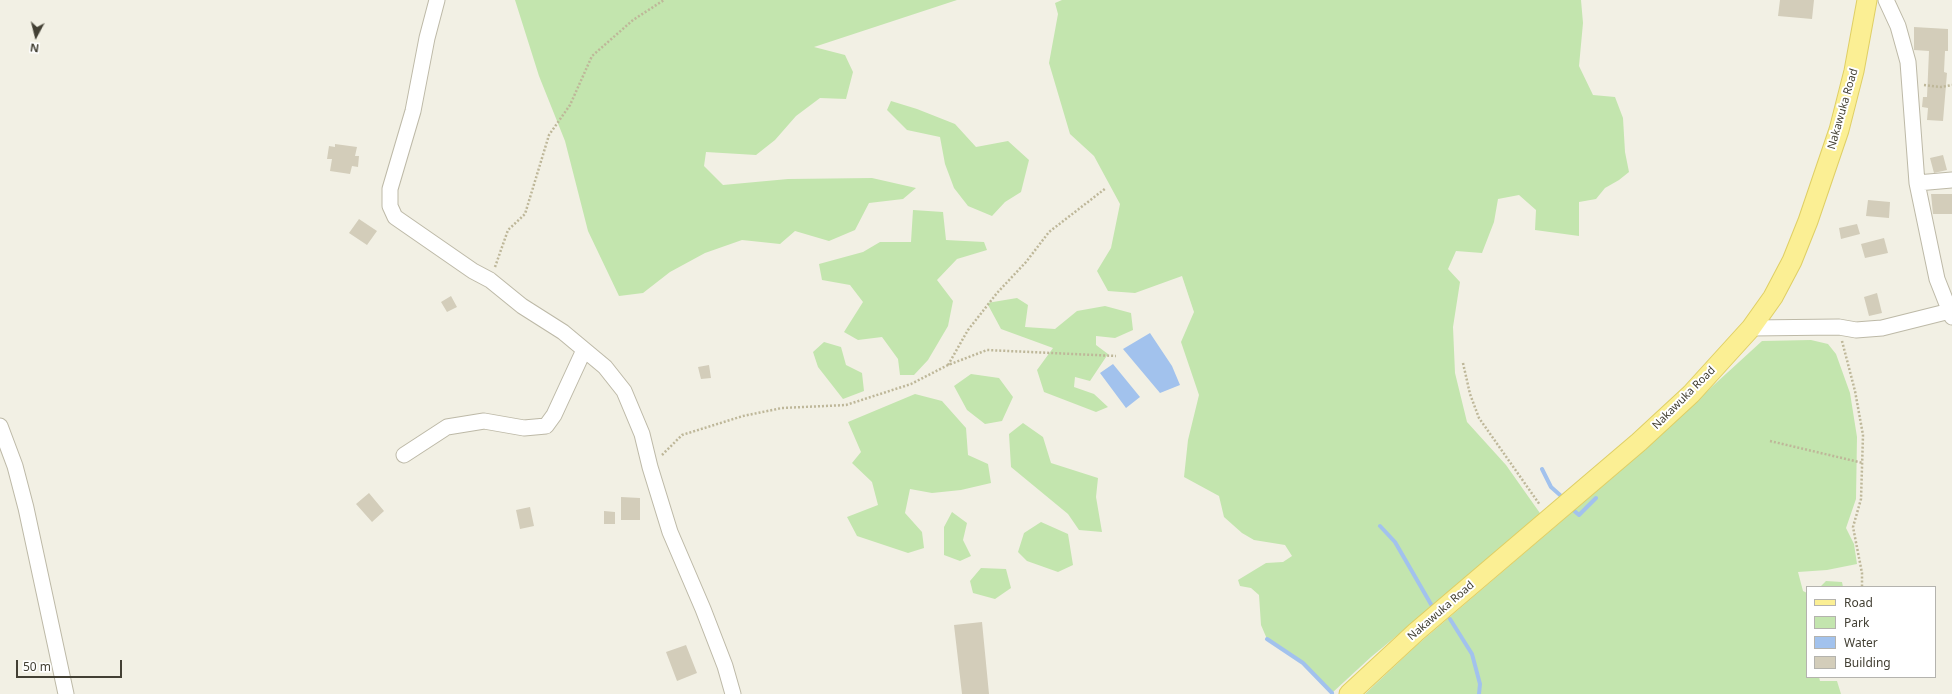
<!DOCTYPE html>
<style>
body{margin:0}
#map{position:relative;width:1952px;height:694px;overflow:hidden;background:#f2f0e4;font-family:"Noto Sans",sans-serif}
canvas{display:block}
.legend{position:absolute;left:1806px;top:586px;width:130px;height:92px;box-sizing:border-box;background:#fff;border:1px solid #b4b3ae;margin:0;padding:5px 7px;list-style:none;font-size:12px;color:#434034}
.legend li{display:flex;align-items:center;gap:8px;height:20px}
.legend b{width:20px;border:1px solid #b4b3ae}
.north{position:absolute;left:16px;top:16px;width:40px;height:40px;-webkit-text-stroke:3px #fff;paint-order:stroke;rotate:187deg;font-size:11px;font-weight:700;line-height:16px;text-align:center;color:#434034}
.north::after{content:'';display:block;margin:auto;width:14px;height:18px;background:#434034;clip-path:polygon(50% 0,100% 100%,50% 72%,0 100%)}
.scale{position:absolute;left:16px;top:660px;width:106px;height:18px;box-sizing:border-box;border:2px solid #434034;border-top:0;padding-left:5px;font-size:12px;line-height:14px;white-space:nowrap;color:#434034;-webkit-text-stroke:3px #fff;paint-order:stroke}
</style>
<div id="map">
<canvas width="1952" height="694"></canvas>
<ul class="legend">
<li><b style="height:5px;background:#fbef94"></b>Road</li>
<li><b style="height:11px;background:#c3e5ae"></b>Park</li>
<li><b style="height:11px;background:#a2c2ed"></b>Water</li>
<li><b style="height:11px;background:#d3cdba"></b>Building</li>
</ul>
<div class="north">N</div>
<div class="scale">50 m</div>
</div>
<script>
const c = document.querySelector('canvas').getContext('2d');
c.lineJoin = 'round';
function paint(path, color) { c.fillStyle = color; c.fill(path, 'evenodd'); }
const poly = rows => new Path2D(rows.map(r => 'M' + r).join(''));
function trace(path, color, width, dash) { c.strokeStyle = color; c.lineWidth = width; c.lineCap = dash ? 'butt' : 'round'; c.setLineDash(dash || []); c.stroke(path); }
function write(font, color, halo, rows, align = 'center') {
  c.font = font + ' "Noto Sans",sans-serif'; c.lineWidth = 4; c.setLineDash([]); c.textBaseline = 'middle'; c.strokeStyle = halo; c.fillStyle = color; for (const [text, x, y, turn = 0] of rows) {
    c.save(); c.translate(x, y); c.rotate((+turn || 0) * Math.PI / 180); c.textAlign = isNaN(turn) ? turn : align; if (halo) c.strokeText(text, 0, 0); c.fillText(text, 0, 0); c.restore();
  }
}
paint(poly([
 [515,0,957,0,814,47,845,55,853,72,846,99,820,98,796,116,775,140,756,155,706,152,704,166,723,185,788,179,872,178,916,188,903,199,869,203,855,230,829,241,795,231,780,244,742,240,705,253,670,272,643,293,619,296,588,231,565,141,539,76],
 [1062,0,1581,0,1583,23,1579,66,1593,95,1615,97,1623,118,1625,152,1629,172,1619,180,1605,188,1596,199,1579,202,1579,236,1535,230,1536,210,1519,195,1498,199,1494,222,1482,253,1456,251,1448,269,1460,282,1453,327,1455,373,1467,422,1506,465,1542,516,1371,657,1332,693,1303,663,1267,639,1261,625,1259,595,1251,588,1240,586,1238,580,1266,563,1283,562,1292,556,1285,545,1254,540,1242,533,1224,517,1219,496,1184,477,1188,440,1199,395,1181,342,1194,312,1182,276,1135,293,1108,291,1097,271,1111,248,1120,204,1094,156,1070,134,1049,63,1058,14,1055,3],
 [891,101,917,109,955,124,976,147,1008,141,1029,160,1021,192,1005,202,992,216,968,206,954,188,945,164,940,137,907,130,887,110],
 [913,210,943,212,946,240,984,242,987,250,957,259,937,280,953,301,948,326,928,360,914,375,900,375,898,359,882,337,858,340,844,332,863,302,850,285,822,280,819,264,863,252,880,242,911,242],
 [1017,298,1028,305,1025,327,1055,329,1077,311,1105,306,1131,313,1133,330,1115,338,1096,336,1096,345,1108,354,1090,381,1075,377,1074,387,1094,394,1108,407,1096,412,1044,392,1037,370,1053,348,1001,329,987,303],
 [1811,340,1828,344,1836,354,1850,393,1857,437,1856,499,1846,528,1854,544,1857,564,1827,570,1798,572,1803,591,1807,593,1807,677,1819,677,1820,681,1837,681,1841,694,1365,694,1417,645,1612,478,1762,341],
 [824,342,841,347,846,365,862,373,864,391,843,399,818,367,813,352],
 [971,374,999,378,1013,397,1002,421,985,424,967,410,954,386],
 [915,394,942,401,966,428,968,455,988,464,991,483,961,490,932,493,910,489,905,513,922,532,924,548,908,553,857,536,847,517,878,505,872,482,852,463,861,452,848,422],
 [1023,423,1043,437,1051,463,1098,478,1096,497,1102,532,1079,530,1068,514,1011,467,1009,434],
 [952,512,967,523,963,540,971,556,960,561,944,555,944,527],
 [1041,522,1068,534,1073,565,1058,572,1027,561,1018,552,1024,533],
 [981,568,1006,569,1011,588,995,599,973,593,970,581],
 [1826,581,1842,582,1843,587,1820,587]
]), '#c3e5ae');
paint(poly([
 [1150,333,1172,366,1180,385,1160,393,1123,349],
 [1113,364,1140,397,1126,408,1100,373]
]), '#a2c2ed');
trace(poly([
 [1542,469,1551,487,1560,495],
 [1572,509,1579,515,1596,498],
 [1380,526,1395,542,1432,606],
 [1450,619,1472,654,1480,684,1479,694],
 [1267,639,1303,663,1332,693]
]), '#a2c2ed', 4);
paint(poly([
 [1780,0,1814,0,1812,19,1778,16],
 [1914,27,1948,29,1948,51,1945,51,1944,72,1947,73,1943,121,1927,120,1928,108,1922,107,1923,97,1927,97,1929,51,1914,50],
 [335,144,357,147,355,156,359,156,358,167,352,166,350,174,330,171,332,159,327,159,329,146,335,147],
 [1943,155,1947,170,1934,173,1930,158],
 [1931,194,1952,194,1952,214,1933,214],
 [1868,200,1890,202,1889,218,1866,216],
 [359,219,377,231,367,245,349,233],
 [1857,224,1860,234,1841,239,1839,228],
 [1884,238,1888,253,1865,258,1861,244],
 [1877,293,1882,313,1869,316,1864,297],
 [451,296,457,307,447,312,441,302],
 [709,365,711,378,701,379,698,367],
 [369,493,384,511,372,522,356,504],
 [621,497,640,498,640,520,621,520],
 [530,507,534,526,520,529,516,510],
 [604,511,615,512,615,524,604,524],
 [982,622,989,694,962,694,954,625],
 [686,645,697,673,677,681,666,652]
]), '#d3cdba');
const minor = poly([
 [437,0,427,38,413,111,390,189,390,206,395,217,473,271,490,280,522,306,563,332,605,367,624,391,642,434,650,467,670,532,703,609,725,666,733,694],
 [1886,0,1898,26,1908,62,1917,183,1937,279,1952,317],
 [1917,183,1952,180],
 [1751,328,1839,327,1856,330,1882,328,1950,311],
 [0,426,15,466,26,508,66,694],
 [404,455,447,427,484,421,524,428,546,426,554,415,584,350]
]);
const major = poly([
 [1349,694,1416,632,1639,442,1691,394,1751,328,1773,297,1792,261,1808,221,1839,130,1854,71,1867,0]
]);
trace(minor, '#bdb9a7', 17);
trace(major, '#dfcf65', 21);
trace(poly([
 [1924,85,1941,87,1952,85],
 [495,267,508,230,525,214,549,135,570,105,592,56,633,20,664,0],
 [1842,341,1855,391,1863,435,1861,499,1853,527,1862,573,1862,587],
 [1463,363,1470,394,1479,418,1540,505],
 [948,365,968,330,997,293,1026,262,1049,232,1106,188],
 [1770,441,1863,463],
 [662,455,682,435,743,416,782,408,846,405,911,384,948,365,987,350,1116,356]
]), '#beb799', 2.5, [2, 2]);
trace(minor, '#fff', 15);
trace(major, '#fbef94', 19);
write('11px', '#434034', '#fff', [
 ["Nakawuka Road",1843,109,-74],
 ["Nakawuka Road",1684,398,-45],
 ["Nakawuka Road",1441,611,-41]
]);
</script>
